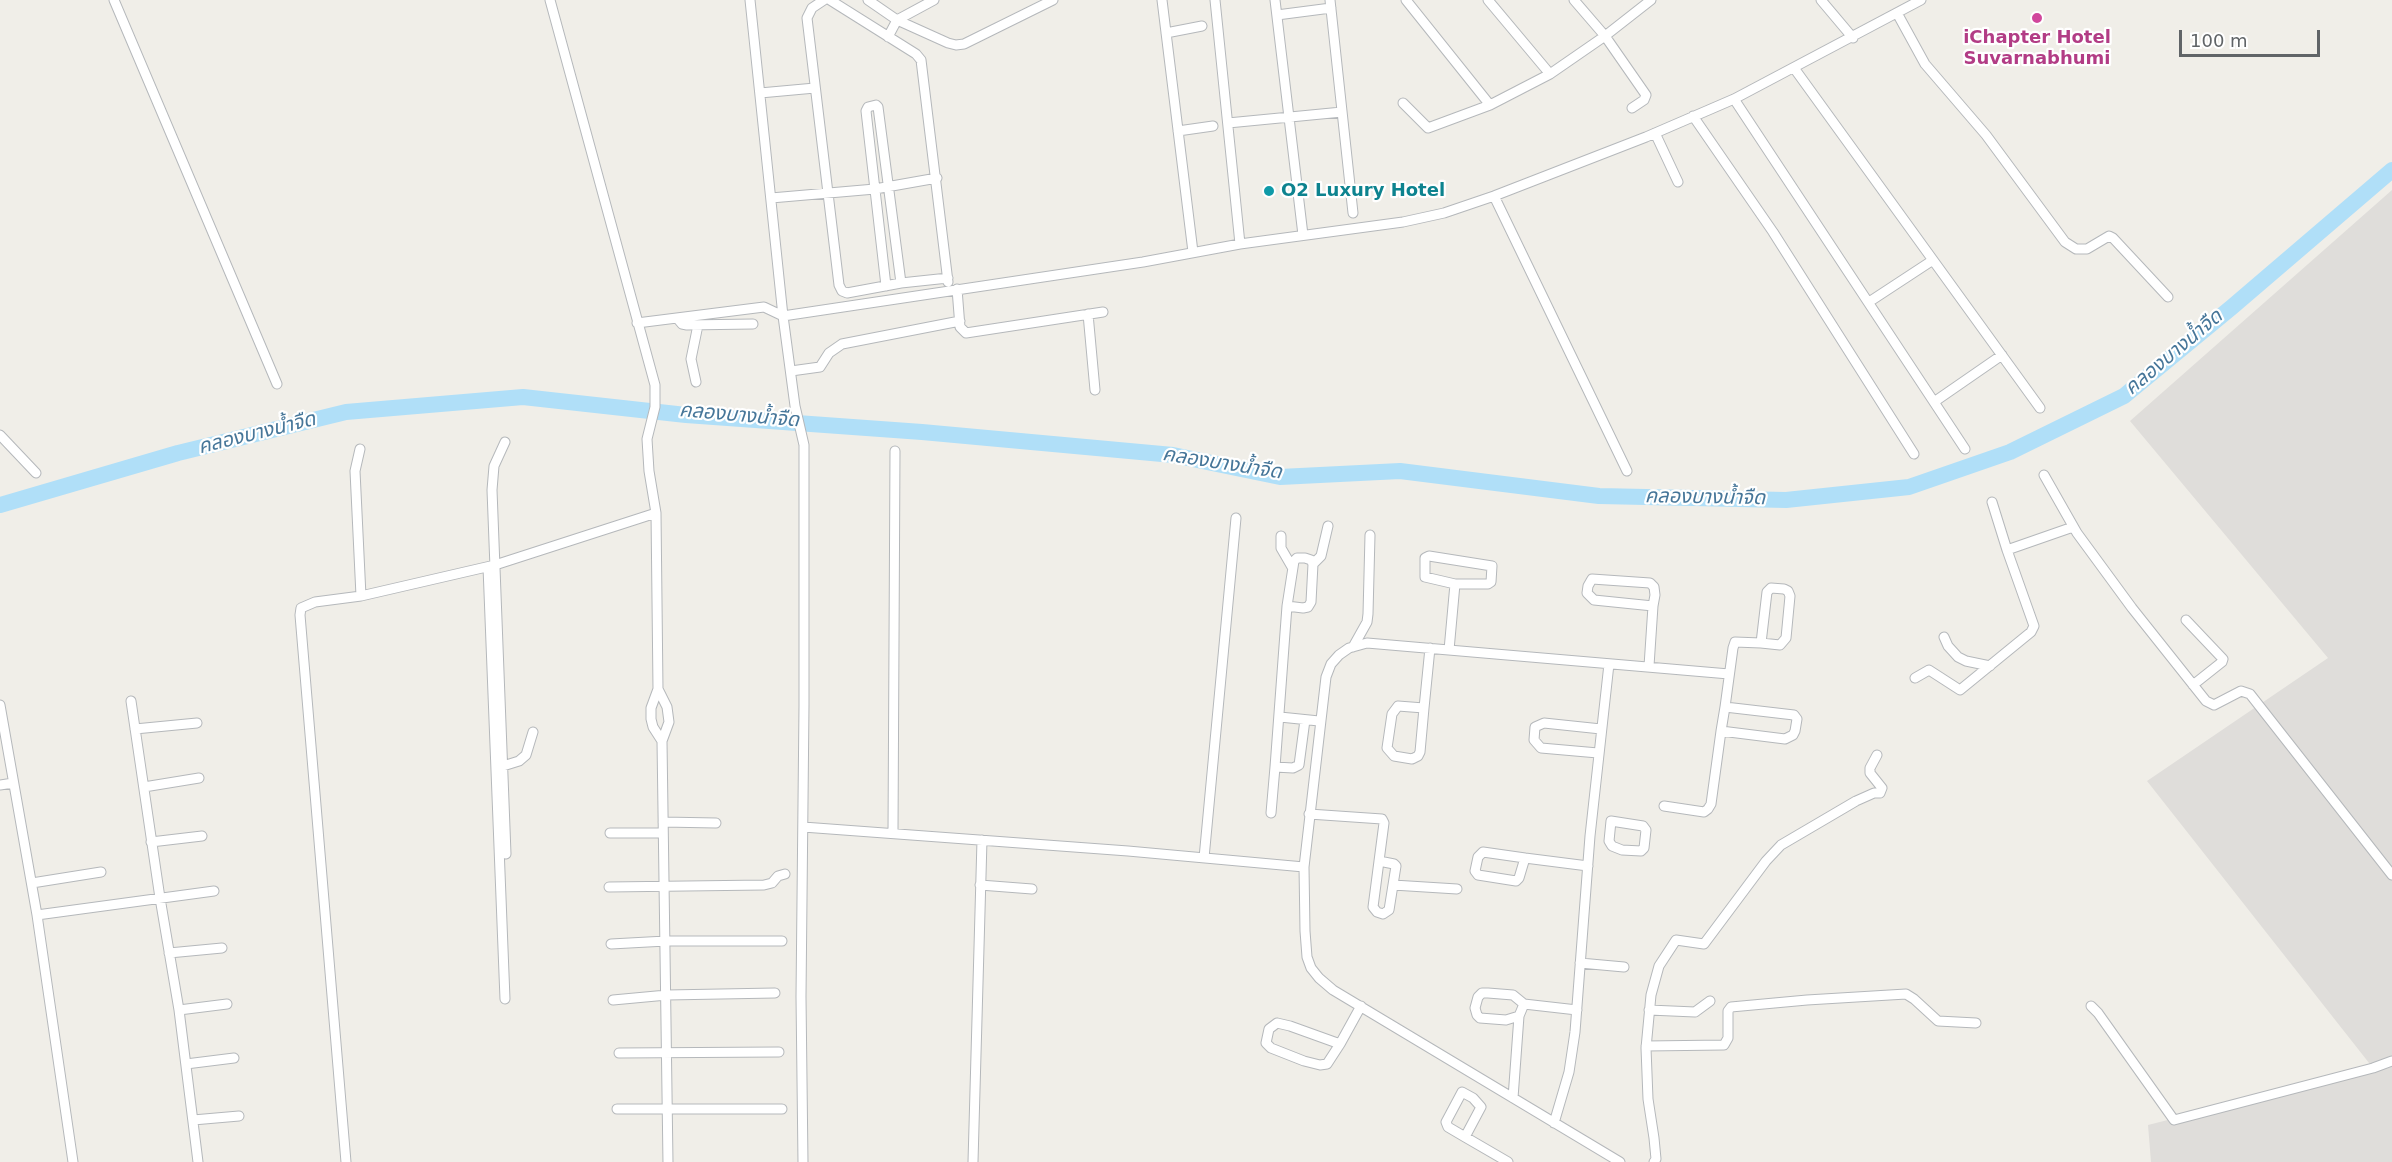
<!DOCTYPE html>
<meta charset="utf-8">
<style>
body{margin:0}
#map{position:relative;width:2392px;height:1162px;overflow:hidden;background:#f0eee8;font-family:"DejaVu Sans",sans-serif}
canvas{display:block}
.scale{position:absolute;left:2179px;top:30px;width:141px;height:27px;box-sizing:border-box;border:3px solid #606467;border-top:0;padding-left:8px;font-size:18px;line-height:21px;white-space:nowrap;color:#606467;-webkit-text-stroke:4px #fff;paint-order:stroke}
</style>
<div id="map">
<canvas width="2392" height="1162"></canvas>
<div class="scale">100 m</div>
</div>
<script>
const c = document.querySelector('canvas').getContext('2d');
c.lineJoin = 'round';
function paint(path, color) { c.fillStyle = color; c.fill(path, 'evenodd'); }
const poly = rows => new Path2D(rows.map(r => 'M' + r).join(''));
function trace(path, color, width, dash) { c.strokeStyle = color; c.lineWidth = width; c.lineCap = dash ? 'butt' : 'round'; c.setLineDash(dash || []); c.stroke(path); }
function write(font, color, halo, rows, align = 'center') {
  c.font = font + ' "DejaVu Sans","Noto Sans Thai",sans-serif'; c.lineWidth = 4.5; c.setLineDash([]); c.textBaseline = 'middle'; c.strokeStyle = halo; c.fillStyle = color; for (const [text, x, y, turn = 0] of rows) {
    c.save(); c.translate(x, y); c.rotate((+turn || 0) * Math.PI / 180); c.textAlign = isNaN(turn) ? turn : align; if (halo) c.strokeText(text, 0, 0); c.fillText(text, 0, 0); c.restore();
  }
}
paint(poly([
 [2392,190,2392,1162,2151,1162,2148,1125,2373,1068,2147,781,2328,658,2130,421]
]), '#dfddda');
trace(poly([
 [0,505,178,453,346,412,523,397,686,415,922,432,1173,455,1280,477,1400,471,1599,496,1786,500,1909,487,2010,452,2124,396,2232,307,2392,170]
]), '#b0dff8', 16);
const street = poly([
 [114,0,277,384],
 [550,0,655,385,655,407,647,439,649,471,656,513,658,689,651,708,651,719,653,727,662,741],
 [750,0,783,316,795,406,804,445,804,705,801,997,803,1162],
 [824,0,812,8,807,18,839,285,842,291,847,293,901,283,948,278],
 [830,0,916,54,921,60,948,282],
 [868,0,897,20,948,43,956,45,964,44,1053,0],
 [1162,0,1193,252],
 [1215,0,1240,244],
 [1275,0,1303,235],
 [1330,0,1353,213],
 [1406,0,1490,105],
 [1488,0,1550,74],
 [1574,0,1605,36,1646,95,1644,100,1632,108],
 [1821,0,1853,38],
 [1897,13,1925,64,1986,135,2065,242,2076,249,2087,249,2109,236,2113,238,2168,297],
 [1277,15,1331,8],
 [1166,33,1202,26],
 [888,37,897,20,934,0],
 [1794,68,2040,408],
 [760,93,815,88],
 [1734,99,1965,449],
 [1403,103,1428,128,1490,105,1550,74,1605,36,1651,0],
 [1693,116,1773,232,1914,454],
 [1228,123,1342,112],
 [1178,131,1213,126],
 [1655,133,1678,182],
 [1494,196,1627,471],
 [771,198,875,189,937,178],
 [886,286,866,111,868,107,876,105,878,107,901,283],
 [957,289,960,327,966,333,1103,312],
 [1869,302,1933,260],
 [1088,314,1095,390],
 [677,318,682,324,687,325,753,324],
 [637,323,764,307,783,316,1143,262,1240,244,1403,222,1444,213,1494,196,1646,137,1734,99,1921,0],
 [791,371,820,367,829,353,842,344,960,321],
 [696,382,691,359,698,325],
 [1934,402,2002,355],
 [0,435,36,473],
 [505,442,494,466,492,490,506,854],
 [360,449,355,471,361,596],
 [2044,475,2077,533,2132,608,2206,701,2214,705,2241,691,2250,694,2392,875],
 [1992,502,2007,550],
 [1281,536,1281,548,1292,567],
 [1313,564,1311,560,1305,558,1297,558,1294,561,1287,606,1303,608,1308,607,1311,602,1313,564,1321,556,1328,526],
 [488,567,505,999],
 [1592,579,1650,583,1654,587,1655,595,1653,606,1594,600,1587,593,1588,586,1592,579],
 [1771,588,1784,589,1788,591,1790,596,1786,638,1780,645,1761,643,1767,592,1771,588],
 [1287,606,1275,767,1293,768,1299,765,1305,720],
 [2186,620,2223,659,2222,662,2193,685],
 [1944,637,1948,646,1958,657,1966,661,1990,666],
 [1353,647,1367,622,1368,614,1370,535],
 [1449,650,1455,584,1488,584,1491,582,1492,566,1429,556,1425,558,1425,577,1455,584],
 [1649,666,1653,606],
 [1915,678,1929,670,1960,690,2031,632,2034,626,2007,550,2073,527],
 [658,689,667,707,669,722,662,741,668,1162],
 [131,701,160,898,179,1010,198,1162],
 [0,705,37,915,73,1162],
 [1398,706,1424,708,1420,752,1418,756,1412,759,1394,756,1387,748,1392,714,1398,706],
 [1725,707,1794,715,1797,719,1795,731,1793,735,1785,739,1721,731,1725,707],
 [1725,707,1733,648,1735,642,1761,643],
 [1424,708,1430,648],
 [1280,717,1319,721],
 [135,729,197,723],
 [1598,753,1541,748,1534,740,1535,727,1544,723,1601,729],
 [503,766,519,761,526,755,533,732],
 [0,785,13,783],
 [144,787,199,778],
 [1664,806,1704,812,1708,809,1711,804,1721,731],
 [1271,813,1275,767],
 [1309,814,1382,819,1384,823,1379,861],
 [1611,821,1643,826,1646,830,1644,848,1641,851,1622,850,1612,846,1609,841,1611,821],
 [663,822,716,823],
 [803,827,1128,851,1304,867],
 [610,833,663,833],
 [893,833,895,451],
 [151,842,202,836],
 [1483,852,1525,858,1519,878,1516,881,1478,875,1475,871,1478,857,1483,852],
 [1204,858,1236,518],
 [1525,858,1588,866],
 [1379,861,1394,864,1396,866,1389,910,1383,914,1377,912,1373,907,1379,861],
 [32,883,101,872],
 [980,885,1032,889],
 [1393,885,1457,889],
 [609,887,764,885,772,883,778,876,785,874],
 [37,915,214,891],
 [611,944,666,941,782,941],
 [169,953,222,948],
 [1580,963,1624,967],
 [613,1000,667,995,775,993],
 [1524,1004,1519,1016,1506,1020,1480,1018,1477,1015,1475,1008,1478,997,1482,993,1488,993,1513,995,1524,1004,1577,1010],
 [2091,1006,2098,1013,2174,1120,2373,1068,2392,1061],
 [179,1010,227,1004],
 [1649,1010,1695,1012,1710,1001],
 [1277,1023,1290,1026,1340,1044,1327,1064,1320,1065,1304,1061,1271,1048,1266,1043,1269,1029,1277,1023],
 [1340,1044,1361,1006],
 [1646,1046,1724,1045,1728,1038,1728,1011,1731,1007,1807,1000,1906,994,1914,999,1938,1021,1976,1023],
 [619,1053,779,1052],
 [186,1064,234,1058],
 [1513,1098,1519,1016],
 [617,1109,782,1109],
 [193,1120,239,1116],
 [1554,1123,1569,1072,1575,1032,1590,836,1609,664],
 [1465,1137,1481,1107,1473,1098,1462,1092,1446,1122,1448,1127,1465,1137,1508,1162],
 [346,1162,300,615,301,608,315,602,361,596,495,565,656,513],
 [973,1162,982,840],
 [1620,1162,1333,990,1319,978,1311,968,1307,957,1305,931,1304,867,1326,677,1331,664,1339,655,1349,648,1367,643,1729,674],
 [1654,1162,1656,1159,1654,1138,1648,1099,1646,1048,1651,995,1659,966,1676,940,1704,944,1766,861,1781,845,1856,801,1874,793,1880,793,1882,788,1870,773,1870,768,1877,755]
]);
trace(street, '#b5b8bb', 11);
trace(street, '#fff', 9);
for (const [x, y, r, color] of [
 [2037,18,6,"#d1479c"],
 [1269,191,6,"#0f9aa8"]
]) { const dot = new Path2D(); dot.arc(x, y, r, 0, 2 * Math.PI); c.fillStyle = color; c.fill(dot); trace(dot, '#fff', 2); }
write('bold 18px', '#b23c85', '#fff', [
 ["iChapter Hotel",2037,38],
 ["Suvarnabhumi",2037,59]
]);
write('bold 18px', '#0d838f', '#fff', [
 ["O2 Luxury Hotel",1281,191]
], 'left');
write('italic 20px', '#467699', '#fff', [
 ["คลองบางน้ำจืด",2174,353,-40],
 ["คลองบางน้ำจืด",739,416,5],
 ["คลองบางน้ำจืด",257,434,-14],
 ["คลองบางน้ำจืด",1222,464,9],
 ["คลองบางน้ำจืด",1705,498,1]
]);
</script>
